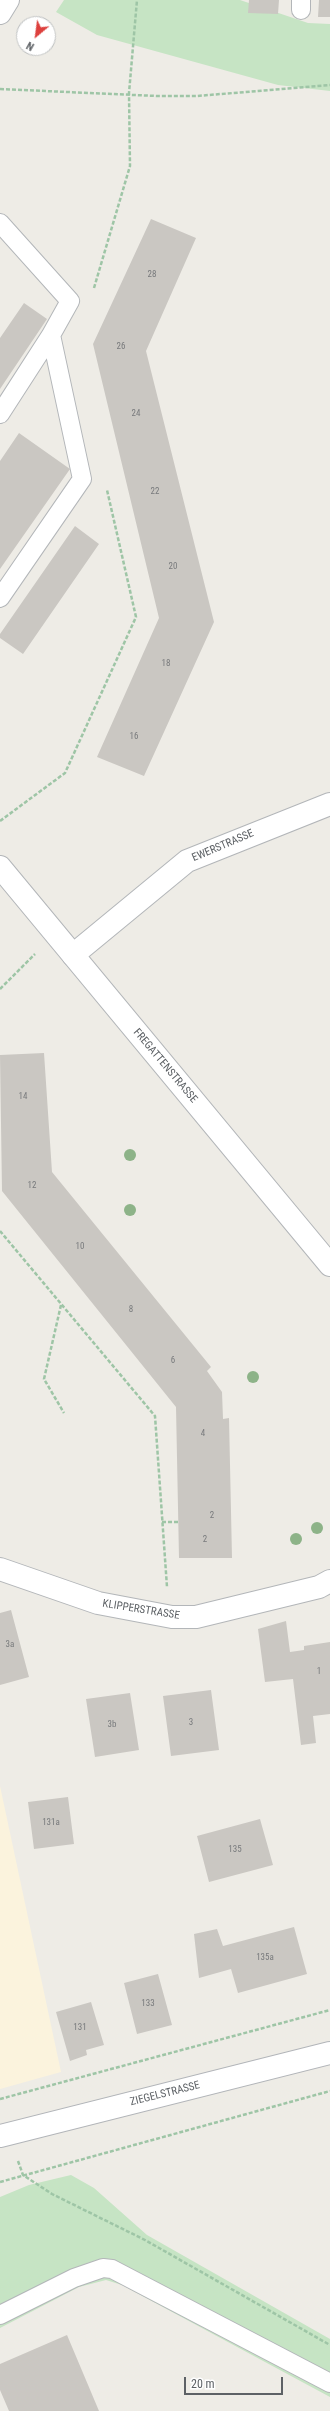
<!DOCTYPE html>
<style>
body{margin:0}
#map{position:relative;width:330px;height:2411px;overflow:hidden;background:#eeece6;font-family:"Roboto Condensed",sans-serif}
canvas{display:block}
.north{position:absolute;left:16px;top:16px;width:40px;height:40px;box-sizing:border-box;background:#fff;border:1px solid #bec0c1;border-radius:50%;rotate:209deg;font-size:11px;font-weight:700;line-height:16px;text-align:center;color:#5d6165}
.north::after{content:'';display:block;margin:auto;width:14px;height:18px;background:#dd403d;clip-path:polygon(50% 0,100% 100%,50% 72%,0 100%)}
.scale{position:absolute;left:184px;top:2377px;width:99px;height:18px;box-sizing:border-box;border:2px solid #5d6165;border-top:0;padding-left:5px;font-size:12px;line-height:14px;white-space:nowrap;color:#5d6165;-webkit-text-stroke:3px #fff;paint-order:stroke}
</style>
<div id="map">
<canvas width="330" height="2411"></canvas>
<div class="north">N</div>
<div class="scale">20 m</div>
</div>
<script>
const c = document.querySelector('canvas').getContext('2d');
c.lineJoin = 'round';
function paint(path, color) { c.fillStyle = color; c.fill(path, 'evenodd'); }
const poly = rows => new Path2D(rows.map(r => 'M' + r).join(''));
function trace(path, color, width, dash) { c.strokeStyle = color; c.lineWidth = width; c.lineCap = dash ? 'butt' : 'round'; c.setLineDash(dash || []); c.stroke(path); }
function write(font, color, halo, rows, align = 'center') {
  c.font = font + ' "Roboto Condensed",sans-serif'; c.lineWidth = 3.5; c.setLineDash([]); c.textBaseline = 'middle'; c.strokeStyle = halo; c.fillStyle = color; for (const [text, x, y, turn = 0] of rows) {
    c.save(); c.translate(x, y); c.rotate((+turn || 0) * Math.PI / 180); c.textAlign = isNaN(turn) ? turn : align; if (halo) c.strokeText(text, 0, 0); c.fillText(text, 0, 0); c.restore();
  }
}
paint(poly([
 [0,1786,61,2072,0,2089]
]), '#fbf3dd');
paint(poly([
 [64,0,240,0,308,23,330,24,330,91,278,85,97,35,56,12],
 [71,2175,94,2188,147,2235,330,2339,330,2397,122,2285,106,2280,79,2287,0,2328,0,2197,29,2185]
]), '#c6e4c4');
paint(poly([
 [249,0,279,0,278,14,248,13],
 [319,0,330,0,330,17,318,17],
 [151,219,196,238,146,351,214,622,144,776,97,757,159,618,93,344],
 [24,303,47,319,0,389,0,338],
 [19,433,70,469,0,569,0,461],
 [75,526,99,544,23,654,0,638,0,634],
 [44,1053,52,1172,211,1367,207,1371,222,1392,223,1419,229,1418,232,1558,179,1558,176,1407,2,1191,0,1055],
 [11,1610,29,1677,0,1685,0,1613],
 [286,1621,290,1652,304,1650,304,1646,330,1642,330,1714,313,1716,316,1743,301,1745,293,1679,265,1682,258,1629],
 [211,1690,219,1750,171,1756,163,1696],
 [130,1693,139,1750,95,1757,86,1699],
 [68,1797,74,1844,34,1849,28,1802],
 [260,1819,273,1865,209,1882,197,1836],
 [294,1927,307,1974,238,1993,231,1969,199,1978,194,1934,217,1929,223,1946],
 [158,1974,172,2025,137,2034,124,1983],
 [91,2002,104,2045,86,2050,87,2055,70,2061,56,2012],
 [67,2335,99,2411,9,2411,0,2390,0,2364]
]), '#cac7c2');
const service = poly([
 [301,10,301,0],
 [0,223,70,301,51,335,82,479,0,598],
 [0,414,51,335],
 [0,2315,74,2278,103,2268,112,2269,330,2383]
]);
const minor = poly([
 [73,955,187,861,330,804],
 [0,1569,98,1603,172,1617,196,1617,319,1587,330,1581]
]);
const tertiary = poly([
 [0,13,8,0],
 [0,867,330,1265]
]);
const secondary = poly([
 [0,2136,330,2053]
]);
trace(service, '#b3b6b9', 20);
trace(minor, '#b3b6b9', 24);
trace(tertiary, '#b3b6b9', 24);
trace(secondary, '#b2b5b9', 24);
trace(poly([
 [0,89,157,96,197,96,330,85],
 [94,288,130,166,129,93,137,0],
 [0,821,65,773,136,617,107,490],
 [0,989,35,954],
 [0,1231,155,1416,167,1587],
 [61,1305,44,1379,64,1413],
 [162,1522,179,1522],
 [0,2099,330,2010],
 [18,2161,23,2175,52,2194,145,2240,330,2345],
 [0,2182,330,2091]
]), '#9ec5a6', 2.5, [4, 2]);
trace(service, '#fff', 18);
trace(minor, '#fff', 22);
trace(tertiary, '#fff', 22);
trace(secondary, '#fff', 22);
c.fillStyle = '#8db388';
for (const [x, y] of [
 [130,1155],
 [130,1210],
 [253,1377],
 [317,1528],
 [296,1539]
]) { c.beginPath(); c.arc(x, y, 6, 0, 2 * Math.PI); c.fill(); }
write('9px', '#787a7c', null, [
 ["28",152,275],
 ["26",121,347],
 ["24",136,414],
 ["22",155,492],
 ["20",173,567],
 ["18",166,664],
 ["16",134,737],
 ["14",23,1097],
 ["12",32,1186],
 ["10",80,1247],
 ["8",131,1310],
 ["6",173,1361],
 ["4",203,1434],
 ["2",212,1516],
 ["2",205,1540],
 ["3a",10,1645],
 ["1",319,1672],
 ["3",191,1723],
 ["3b",112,1725],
 ["131a",51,1823],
 ["135",235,1850],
 ["135a",265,1958],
 ["133",148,2004],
 ["131",80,2028]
]);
write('11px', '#5d6165', '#fff', [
 ["EWERSTRASSE",223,846,-23],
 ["FREGATTENSTRASSE",165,1066,50],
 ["KLIPPERSTRASSE",141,1610,9],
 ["ZIEGELSTRASSE",165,2094,-14]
]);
</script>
